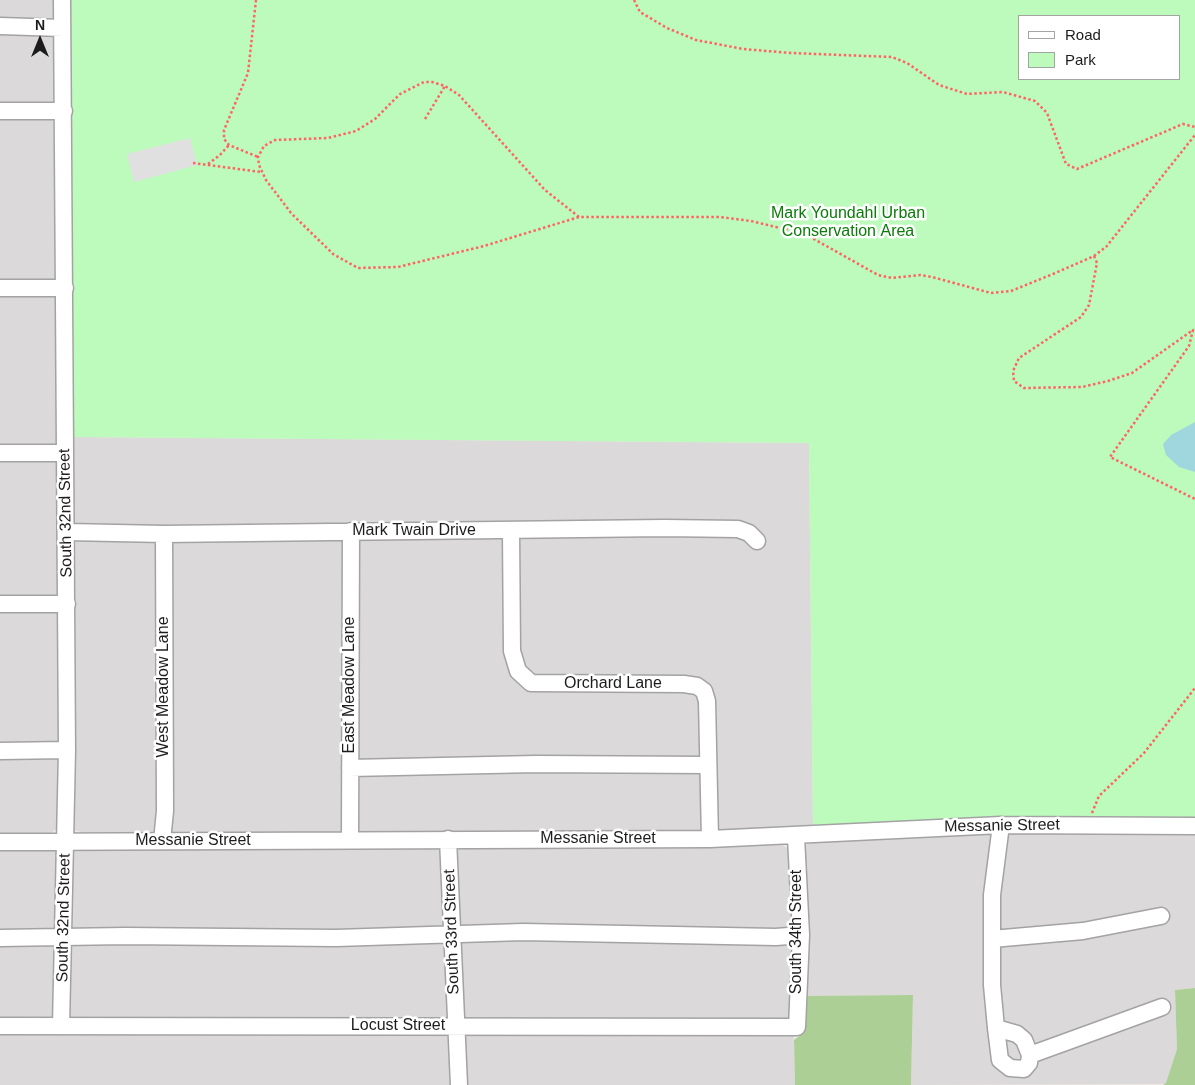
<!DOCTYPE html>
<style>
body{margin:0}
#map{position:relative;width:1195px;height:1085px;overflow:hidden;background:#eee9e2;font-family:Helvetica,sans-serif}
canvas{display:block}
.legend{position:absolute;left:1018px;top:15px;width:162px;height:65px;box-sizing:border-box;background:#fff;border:1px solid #a4a4a4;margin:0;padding:6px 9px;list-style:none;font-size:15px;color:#1c1c1c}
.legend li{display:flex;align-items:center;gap:10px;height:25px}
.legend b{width:25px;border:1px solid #a4a4a4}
.north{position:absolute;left:15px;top:15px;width:50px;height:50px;-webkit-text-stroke:4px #fff;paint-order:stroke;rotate:0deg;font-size:14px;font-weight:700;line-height:20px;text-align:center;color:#1c1c1c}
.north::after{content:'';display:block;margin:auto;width:18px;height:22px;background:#1c1c1c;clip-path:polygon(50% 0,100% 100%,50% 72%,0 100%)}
</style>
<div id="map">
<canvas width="1195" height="1085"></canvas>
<ul class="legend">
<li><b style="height:6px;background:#fff"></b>Road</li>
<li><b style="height:14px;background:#bdfbbc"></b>Park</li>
</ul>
<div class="north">N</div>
</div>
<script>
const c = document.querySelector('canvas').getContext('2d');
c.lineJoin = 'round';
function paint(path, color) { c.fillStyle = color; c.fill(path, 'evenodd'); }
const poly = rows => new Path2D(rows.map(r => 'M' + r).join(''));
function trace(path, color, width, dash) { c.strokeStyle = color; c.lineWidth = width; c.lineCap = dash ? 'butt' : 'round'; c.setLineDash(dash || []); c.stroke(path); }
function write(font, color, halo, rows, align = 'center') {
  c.font = font + ' Helvetica,sans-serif'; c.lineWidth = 5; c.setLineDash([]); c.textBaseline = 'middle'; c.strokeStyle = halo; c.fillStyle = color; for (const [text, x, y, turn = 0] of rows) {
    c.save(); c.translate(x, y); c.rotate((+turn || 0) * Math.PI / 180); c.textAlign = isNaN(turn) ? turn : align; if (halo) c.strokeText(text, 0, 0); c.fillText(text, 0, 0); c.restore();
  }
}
paint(poly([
 [0,0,57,0,55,102,51,104,0,104],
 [0,119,51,119,55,124,60,819,57,828,51,833,0,833],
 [72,437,809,443,813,828,753,830,441,832,81,832,74,830],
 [963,833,1195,833,1195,988,1175,990,1177,1049,1166,1084,911,1085,913,995,802,996,803,850,805,845,819,841],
 [782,845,789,849,795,945,793,1009,795,1085,0,1085,0,1035,86,1035,87,1022,0,1021,0,849,702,848]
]), '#dbd9d9');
paint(poly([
 [1195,988,1195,1085,1163,1085,1166,1083,1177,1049,1175,990],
 [913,995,911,1085,795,1085,794,1040,802,1034,802,996]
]), '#accf95');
paint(poly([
 [70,0,1195,0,1195,818,993,818,813,828,809,443,72,437],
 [1019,16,1179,16,1179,79,1019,79]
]), '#bdfbbc');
paint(poly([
 [190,138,197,165,134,182,127,154]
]), '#e0e0e0');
paint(poly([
 [1195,422,1195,472,1179,467,1166,455,1163,444,1171,435]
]), '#a0d6de');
const minor = poly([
 [0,26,62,28],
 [0,111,64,111],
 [0,288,65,288],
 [0,453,65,453],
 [511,531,512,651,518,671,531,683,684,684,697,686,704,691,707,701,710,839],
 [67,532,164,534,665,528,738,529,749,533,757,541],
 [0,604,67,604],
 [0,751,67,750],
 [350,768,536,764,707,765],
 [448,839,459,1085],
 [350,840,351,531],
 [162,841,165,811,164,534],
 [0,842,710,839,1001,825,1195,826],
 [0,938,125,936,336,938,523,932,776,937,801,935],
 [992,939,1083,931,1161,916],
 [0,1026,797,1027,801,935,796,837],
 [61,1026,67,750,62,0],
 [996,1028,992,985,992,895,1001,825],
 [996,1028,1017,1034,1024,1040,1030,1055,1029,1063,1024,1069,1010,1068,1000,1060,996,1028],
 [1030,1055,1162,1007]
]);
trace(minor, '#a3a3a3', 19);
trace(poly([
 [256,0,248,73,224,130,224,139,229,145,258,157],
 [634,0,640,12,667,28,696,40,743,49,791,53,892,57,907,63,939,85,967,94,1003,92,1035,101,1047,113,1066,164,1077,169,1183,124,1195,127],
 [425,119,445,86],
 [193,163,261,172],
 [208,164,220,155,229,145],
 [579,217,545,190,459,95,445,86,432,82,424,82,400,94,375,119,356,131,328,138,275,140,264,146,258,157,259,165,266,180,291,213,333,254,358,268,398,267,484,246,579,217,720,217,751,221,805,234,878,275,892,278,920,275,932,277,991,293,1011,291,1053,274,1094,256,1106,247,1195,135],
 [1094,256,1097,263,1089,305,1081,317,1019,358,1013,371,1014,381,1024,388,1082,387,1108,381,1132,373,1193,330,1189,346,1110,457,1195,499],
 [1092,813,1099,796,1144,753,1195,688]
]), '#fe6463', 2.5, [2.5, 2.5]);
trace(minor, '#fff', 16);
write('16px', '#0a7d08', '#fff', [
 ["Mark Youndahl Urban",848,214],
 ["Conservation Area",848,232]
]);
write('16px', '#1c1c1c', '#fff', [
 ["South 32nd Street",66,513,-91],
 ["Mark Twain Drive",414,531],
 ["Orchard Lane",613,684],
 ["East Meadow Lane",350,685,-90],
 ["West Meadow Lane",164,687,-90],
 ["Messanie Street",1002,826,-1],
 ["Messanie Street",598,839],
 ["Messanie Street",193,841],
 ["South 32nd Street",64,918,-89],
 ["South 33rd Street",452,932,-92],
 ["South 34th Street",797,932,-90],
 ["Locust Street",398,1026]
]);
</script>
